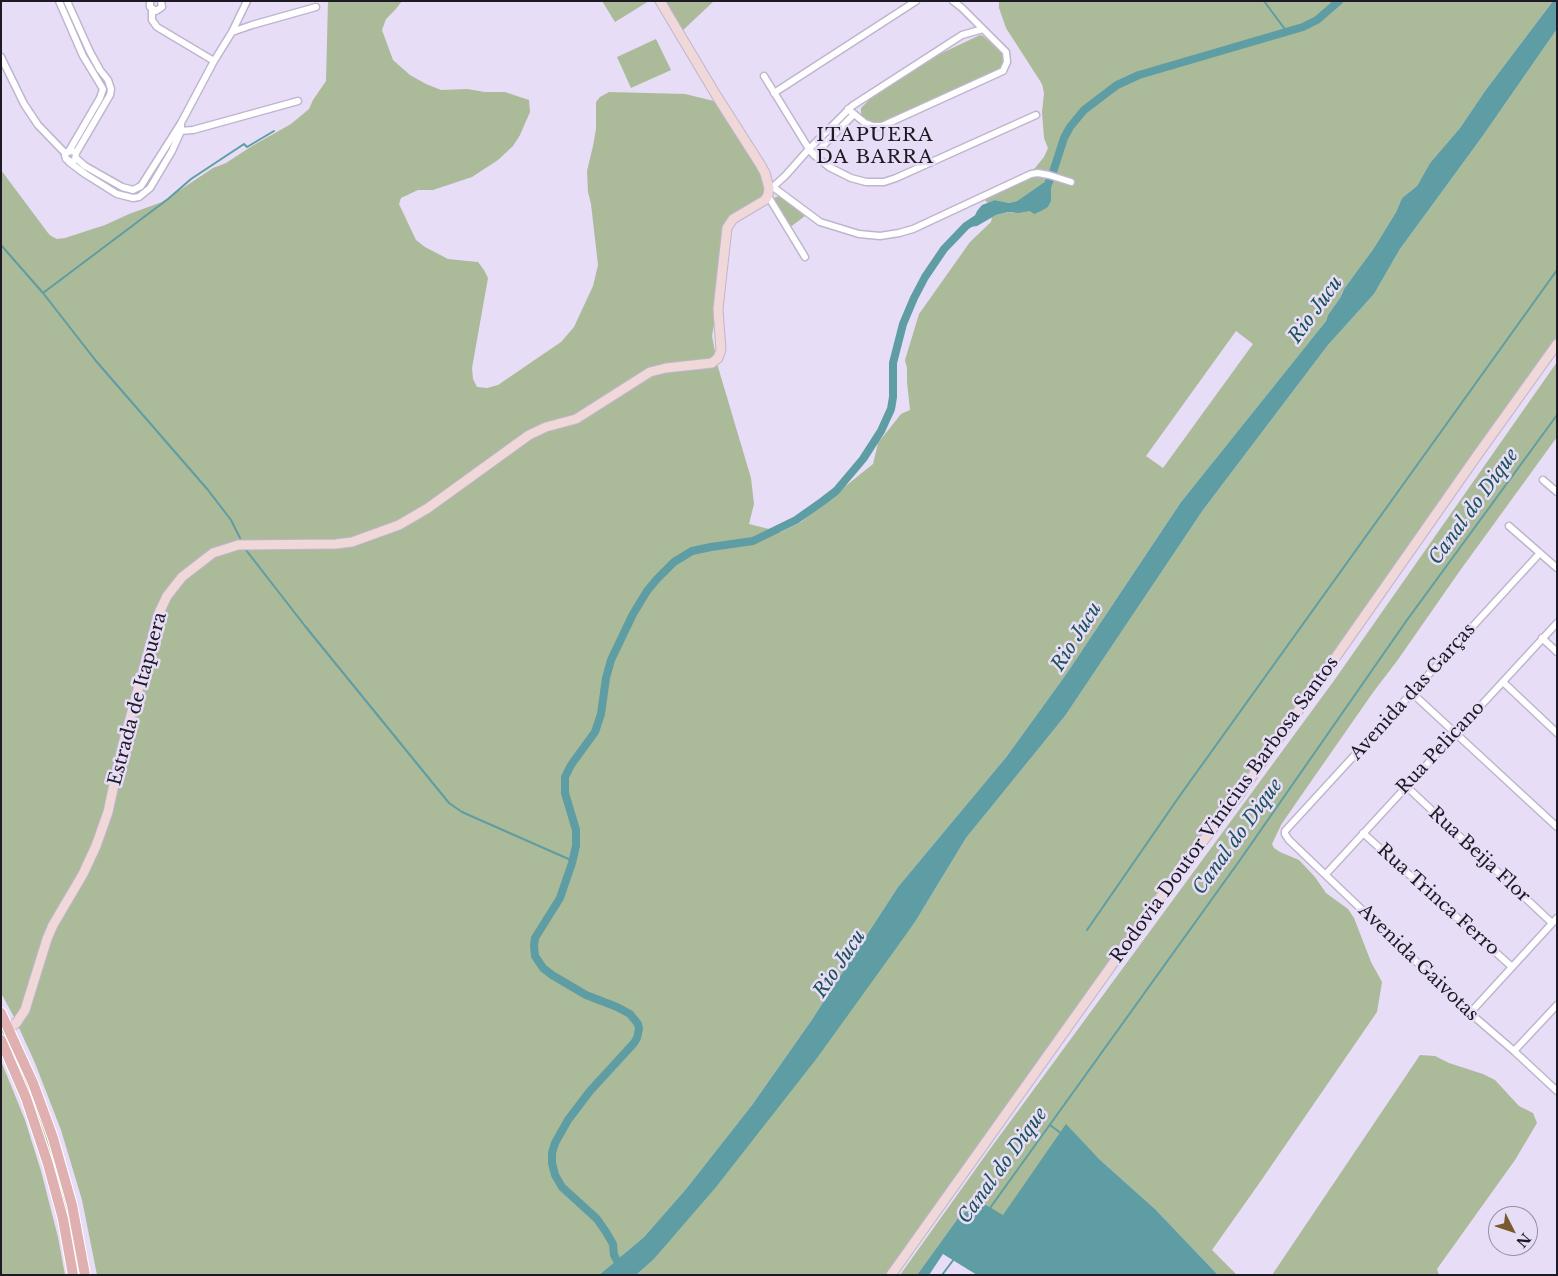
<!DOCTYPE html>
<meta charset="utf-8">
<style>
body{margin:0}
#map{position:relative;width:1558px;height:1276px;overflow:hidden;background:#e7ddf7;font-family:"Libre Baskerville",serif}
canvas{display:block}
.frame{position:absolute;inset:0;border:2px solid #1d1a23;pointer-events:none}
.north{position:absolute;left:1488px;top:1206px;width:50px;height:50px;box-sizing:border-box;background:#e7ddf7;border:1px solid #968fa2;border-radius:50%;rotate:131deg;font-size:14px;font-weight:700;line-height:20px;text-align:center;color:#1d1a23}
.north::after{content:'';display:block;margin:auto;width:18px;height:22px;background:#795a2f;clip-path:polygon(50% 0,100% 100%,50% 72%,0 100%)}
</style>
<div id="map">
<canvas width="1558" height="1276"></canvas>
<div class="frame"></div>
<div class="north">N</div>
</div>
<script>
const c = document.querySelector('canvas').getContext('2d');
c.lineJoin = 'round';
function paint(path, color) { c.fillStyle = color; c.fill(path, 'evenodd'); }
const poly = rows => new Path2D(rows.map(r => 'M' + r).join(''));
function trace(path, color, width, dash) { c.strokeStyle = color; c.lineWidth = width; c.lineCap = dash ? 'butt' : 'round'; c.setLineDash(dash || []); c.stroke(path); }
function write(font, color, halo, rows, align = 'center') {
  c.font = font + ' "Libre Baskerville",serif'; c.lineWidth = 5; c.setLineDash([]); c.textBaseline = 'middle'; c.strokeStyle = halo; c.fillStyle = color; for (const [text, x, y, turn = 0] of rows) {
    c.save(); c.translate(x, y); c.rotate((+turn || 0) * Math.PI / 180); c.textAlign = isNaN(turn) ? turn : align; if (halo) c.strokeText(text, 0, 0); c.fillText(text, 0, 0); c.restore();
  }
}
paint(poly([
 [328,1,402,1,395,10,386,19,382,30,393,60,410,75,426,84,441,90,467,89,485,92,505,92,529,100,530,112,520,135,513,146,498,160,472,177,433,190,418,190,401,198,399,204,416,240,425,247,448,259,478,262,484,270,488,278,472,368,473,379,477,387,487,388,498,385,561,342,574,327,593,286,598,265,591,204,588,192,587,171,593,146,596,129,596,102,600,97,609,92,685,94,718,102,759,169,766,187,764,198,733,217,712,336,718,367,751,478,754,504,749,524,781,532,801,522,873,464,878,443,901,414,910,410,907,382,907,368,905,360,919,314,970,242,991,222,992,217,996,215,1009,212,1012,213,1048,207,1051,201,1051,193,1043,183,1017,201,1009,203,995,200,988,203,979,195,1025,175,1035,168,1044,157,1048,148,1044,138,1042,112,1044,93,1042,84,1006,28,999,8,999,1,1553,1,1485,91,1460,128,1430,163,1417,186,1402,198,1396,212,1374,248,1342,292,1340,298,1328,315,1326,321,1181,502,1067,673,1007,756,898,887,811,1021,752,1105,686,1189,644,1237,599,1275,97,1275,82,1200,61,1130,35,1063,15,1019,1,993,1,170,48,233,51,236,57,239,65,238,105,225,129,214,162,202,213,168,226,163,252,146,291,124,309,109,313,100,326,81],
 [1236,331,1253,344,1163,468,1146,456],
 [602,1,649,1,615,22],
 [667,1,714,1,681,32,666,6],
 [1557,29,1557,342,1324,675,980,1142,886,1275,636,1275,653,1260,915,922,966,838,1065,716,1203,510,1328,345,1374,294,1400,249,1482,137],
 [980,35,983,36,1004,55,1005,61,1002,68,881,124,877,124,868,122,861,116,861,108,872,97,940,54],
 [656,39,671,70,631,88,617,57],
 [779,196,805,216,789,228,775,202,774,198],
 [1557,362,1557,437,1459,572,1397,661,1374,691,1296,803,1281,825,1272,844,1274,848,1280,852,1299,860,1315,877,1326,893,1348,909,1354,918,1371,962,1382,982,1377,1012,1258,1185,1212,1250,1237,1275,1218,1275,1155,1209,1098,1158,1003,1215,961,1214,917,1275,900,1275,990,1149,1333,682],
 [1,1021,29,1084,49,1139,67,1206,81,1275,77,1275,52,1162,42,1129,21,1075,1,1029],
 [1420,1055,1435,1056,1449,1063,1483,1074,1495,1080,1519,1106,1533,1113,1537,1123,1515,1160,1437,1269,1439,1275,1272,1275],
 [1,1061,25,1120,41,1171,58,1237,65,1275,1,1275]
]), '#abba98');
paint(poly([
 [1553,1,1557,1,1557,29,1482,137,1400,249,1374,294,1328,345,1203,510,1065,716,966,838,915,922,817,1058,716,1187,653,1260,636,1275,599,1275,644,1237,686,1189,752,1105,811,1021,898,887,1007,756,1067,673,1181,502,1326,321,1328,315,1340,298,1344,289,1374,248,1396,212,1402,198,1417,186,1430,163,1460,128,1485,91],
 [1051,182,1051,201,1048,207,1041,211,1034,214,1030,211,1018,213,1008,212,996,215,977,226,970,227,977,211,982,205,995,200,1009,203,1017,201,1043,183],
 [1066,1124,1098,1158,1155,1209,1218,1275,977,1275,943,1254,929,1275,917,1275,961,1214,986,1205,1003,1215]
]), '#5e9da4');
trace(poly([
 [1264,1,1287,32],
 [1,245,43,293,96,361,208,490,231,520,240,538],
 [43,293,168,199,191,179,244,144,247,147,274,131],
 [246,550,305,626,449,803,462,812,573,861],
 [1087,930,1181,794,1557,270],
 [1050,1125,1062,1134],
 [990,1208,1240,860,1407,620,1557,415],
 [942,1275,954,1259]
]), '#5e9da4', 2);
trace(poly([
 [1046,189,1053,172,1064,138,1070,127,1084,110,1117,85,1139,75,1303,27,1317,20,1339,1],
 [621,1268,614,1255,613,1244,606,1232,597,1219,562,1187,555,1175,552,1163,552,1153,555,1143,568,1120,590,1091,634,1043,637,1038,639,1029,638,1024,630,1014,617,1007,586,995,552,975,543,968,535,956,534,946,535,938,560,898,572,863,576,846,576,830,565,793,565,777,571,765,595,732,601,714,606,678,611,660,633,614,647,591,657,579,674,562,692,551,711,547,753,541,796,520,823,501,836,491,863,459,881,431,891,409,893,397,893,363,903,324,914,298,925,277,944,249,966,226,981,216]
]), '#5e9da4', 8);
const street = poly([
 [59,1,83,56,103,89,100,98,69,151],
 [67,1,90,52,100,70,108,80,111,89,110,95,76,153,75,160,72,162,66,159,65,155,67,152,73,151,76,153],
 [150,1,150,7,156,11,162,7,161,1],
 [152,10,152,20,157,27,214,61],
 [232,32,252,25,316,7],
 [1,57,24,104,38,125,66,154],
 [764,76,809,149,814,155,829,167,851,178,866,182,884,182,896,178,1036,115],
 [774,93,916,1],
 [848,109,865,123,873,126,882,126,1003,71,1007,62,1006,52,962,8,953,1],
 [179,131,193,130,298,101],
 [814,155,854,114],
 [76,158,85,166,122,187,133,190,141,186,181,123,214,61,232,32,247,1],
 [69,162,85,174,117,194,133,198,139,197,150,188,172,151,181,131,181,123],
 [773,187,820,222,859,234,880,236,899,233,913,229,1031,174,1038,173,1049,175,1071,182],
 [771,188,773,187,786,175,809,149,852,106,962,35,983,29],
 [768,196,805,257],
 [1543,480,1557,492],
 [1509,526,1557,568],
 [1540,553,1285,831,1285,834,1289,840,1470,1013,1514,1051,1557,1091],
 [1542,638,1557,652],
 [1503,682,1557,733],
 [1412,693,1557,827],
 [1406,786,1552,923],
 [1363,833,1512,967],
 [1326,874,1557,623],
 [1470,1013,1557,918],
 [1514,1051,1557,1005]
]);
const secondary = poly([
 [9,1029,17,1022,25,1010,47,939,53,925,83,874,96,846,108,812,122,748,159,613,167,596,182,577,213,553,238,545,336,544,352,542,399,525,428,508,529,435,546,427,576,419,650,372,666,368,712,363,718,358,721,350,718,309,727,228,733,219,765,200,768,195,769,188,765,173,760,164,716,95,660,1],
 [891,1275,1174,878,1237,798,1476,457,1557,344]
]);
const primary = poly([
 [1,1013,33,1083,53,1138,72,1205,85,1275],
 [1,1040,26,1098,48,1164,63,1219,73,1275]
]);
trace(street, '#bfb5ce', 9);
trace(secondary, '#bfb5ce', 11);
trace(primary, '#fff', 12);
trace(street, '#fff', 6);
trace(secondary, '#f0d7d8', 9);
trace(primary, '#e0b0b0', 10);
write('18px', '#1d1a23', '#e7ddf7', [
 ["Avenida das Garças",1413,692,-48],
 ["Estrada de Itapuera",138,699,-75],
 ["Rua Pelicano",1441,748,-47],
 ["Rodovia Doutor Vinícius Barbosa Santos",1225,810,-54],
 ["Rua Beija Flor",1479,855,43],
 ["Rua Trinca Ferro",1438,900,42],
 ["Avenida Gaivotas",1418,963,44]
]);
c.letterSpacing = '1px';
write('19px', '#1d1a23', '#e7ddf7', [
 ["ITAPUERA",875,136],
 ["DA BARRA",875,158]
]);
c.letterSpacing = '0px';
write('italic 19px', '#1b5358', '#e7ddf7', [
 ["Rio Jucu",1316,310,-54],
 ["Canal do Dique",1474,507,-54],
 ["Rio Jucu",1077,637,-58],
 ["Canal do Dique",1238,837,-54],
 ["Rio Jucu",840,964,-56],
 ["Canal do Dique",1003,1166,-54]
]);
</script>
